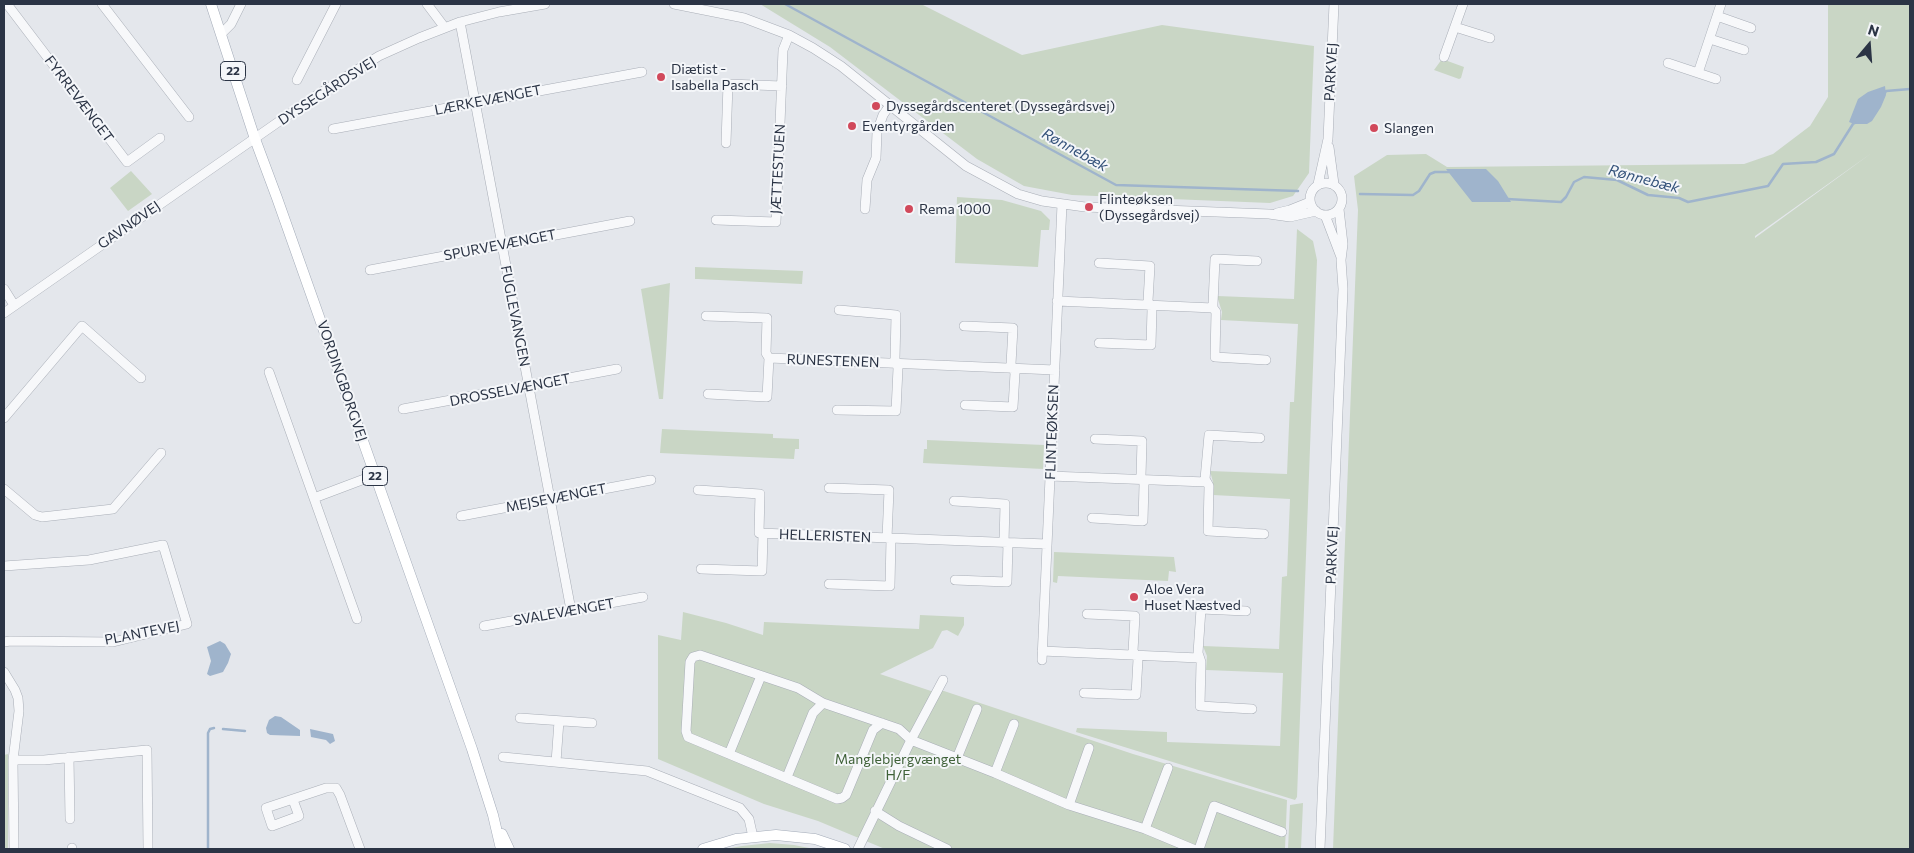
<!DOCTYPE html>
<meta charset="utf-8">
<style>
body{margin:0}
#map{position:relative;width:1914px;height:853px;overflow:hidden;background:#e4e7ec;font-family:Commissioner,sans-serif}
canvas{display:block}
.frame{position:absolute;inset:0;border:5px solid #2b3445;pointer-events:none}
.north{position:absolute;left:1844px;top:20px;width:50px;height:50px;-webkit-text-stroke:4px #f4f6f9;paint-order:stroke;rotate:18deg;font-size:14px;font-weight:700;line-height:20px;text-align:center;color:#2b3445}
.north::after{content:'';display:block;margin:auto;width:18px;height:22px;background:#2b3445;clip-path:polygon(50% 0,100% 100%,50% 72%,0 100%)}
</style>
<div id="map">
<canvas width="1914" height="853"></canvas>
<div class="frame"></div>
<div class="north">N</div>
</div>
<script>
const c = document.querySelector('canvas').getContext('2d');
c.lineJoin = 'round';
function paint(path, color) { c.fillStyle = color; c.fill(path, 'evenodd'); }
const poly = rows => new Path2D(rows.map(r => 'M' + r).join(''));
function trace(path, color, width, dash) { c.strokeStyle = color; c.lineWidth = width; c.lineCap = dash ? 'butt' : 'round'; c.setLineDash(dash || []); c.stroke(path); }
function write(font, color, halo, rows, align = 'center') {
  c.font = font + ' Commissioner,sans-serif'; c.lineWidth = 4; c.setLineDash([]); c.textBaseline = 'middle'; c.strokeStyle = halo; c.fillStyle = color; for (const [text, x, y, turn = 0] of rows) {
    c.save(); c.translate(x, y); c.rotate((+turn || 0) * Math.PI / 180); c.textAlign = isNaN(turn) ? turn : align; if (halo) c.strokeText(text, 0, 0); c.fillText(text, 0, 0); c.restore();
  }
}
paint(poly([
 [760,4,921,4,1022,55,1162,25,1314,46,1309,173,1293,196,1270,203,1072,195,1024,186,977,159,830,47],
 [1828,4,1910,4,1910,849,1333,849,1358,210,1354,176,1387,155,1426,154,1447,167,1744,164,1773,154,1810,126,1828,97],
 [1873,152,1755,238,1755,236],
 [1442,59,1464,67,1461,78,1459,79,1434,70],
 [131,171,152,194,128,211,110,188],
 [957,197,1002,200,1041,211,1050,220,1049,230,1041,230,1038,267,955,263],
 [1297,229,1313,241,1317,260,1297,797,1295,800,1076,732,1077,728,1167,732,1167,742,1280,746,1283,673,1206,670,1207,656,1203,646,1279,649,1282,577,1287,576,1290,499,1213,495,1213,482,1210,471,1287,474,1290,402,1294,402,1298,324,1221,320,1222,312,1217,296,1294,299],
 [695,267,803,271,802,284,698,279,695,279],
 [670,283,666,354,663,399,659,399,641,289],
 [662,429,773,434,773,438,799,439,799,449,795,449,794,459,660,453],
 [927,440,1044,445,1043,469,923,463,924,449,927,449],
 [1054,552,1174,557,1176,572,1169,571,1168,581,1058,576,1057,583,1053,582],
 [683,612,726,623,763,635,764,622,919,629,920,615,964,617,964,625,958,636,947,630,942,631,933,648,880,674,931,691,944,691,1133,754,1287,800,1285,849,885,849,818,821,764,804,658,759,658,635,681,640],
 [8,754,8,849,4,849,4,755],
 [1303,803,1301,849,1288,849,1290,805],
 [770,843,794,845,814,849,726,849,742,846]
]), '#c9d6c5');
paint(poly([
 [1885,86,1886,95,1881,107,1872,121,1867,124,1854,124,1849,122,1858,99,1868,92],
 [1446,169,1486,169,1498,181,1511,202,1472,202],
 [220,641,225,644,231,654,228,663,223,672,210,676,207,674,211,661,207,647],
 [275,716,281,717,300,730,300,736,270,735,267,733,266,728,269,720],
 [310,729,333,734,335,741,330,744,326,740,311,737]
]), '#9fb4cc');
trace(poly([
 [785,4,1116,185,1298,191],
 [1885,93,1886,91,1910,89],
 [1360,194,1413,195,1419,191,1430,174,1435,172,1449,172],
 [1507,199,1561,202,1566,197,1574,182,1584,177,1617,180,1648,195,1679,198,1688,202,1768,186,1783,164,1816,162,1834,154,1853,124,1855,123],
 [223,729,245,731],
 [208,849,208,733,210,729,214,728]
]), '#9fb4cc', 2.5);
const minor = poly([
 [7,4,127,162,160,138],
 [102,4,189,117],
 [427,4,445,28],
 [674,4,744,18,789,35,813,48,841,66,966,166,1018,194,1042,201,1085,207,1269,214,1290,217,1316,211],
 [1717,16,1751,28],
 [460,22,571,610],
 [1455,27,1490,38],
 [222,33,231,24,241,4],
 [1710,39,1744,50],
 [1444,57,1463,4],
 [1668,63,1716,79],
 [1698,73,1721,4],
 [297,80,336,4],
 [333,129,642,72],
 [726,143,728,84,782,86],
 [1329,147,1334,184],
 '1310 199a16 16 0 1 1 32 0a16 16 0 1 1-32 0Z',
 [1318,184,1328,139,1334,4],
 [865,209,867,180,876,158,877,132,883,115,890,105],
 [1277,213,1290,210,1310,202],
 [1325,215,1341,257],
 [716,220,776,222,783,50,789,35],
 [1257,261,1215,259,1213,304,1213,308,1216,312,1215,357,1266,360],
 [370,270,630,221],
 [4,289,14,305],
 [1057,301,1213,308],
 [4,313,317,95,379,56,419,38,460,22,499,12,545,4],
 [706,316,767,318,766,353,769,358,1055,370],
 [964,326,1013,328,1011,364,1015,373,1013,407,965,405],
 [1099,343,1151,345,1152,309,1148,301,1150,266,1099,263],
 [269,372,357,619],
 [708,394,767,397,769,358],
 [403,409,617,369],
 [837,410,896,411,898,368,895,359,896,315,839,310],
 [4,418,82,326,141,378],
 [1260,438,1209,435,1205,479,1209,486,1208,531,1264,534],
 [1050,476,1206,482],
 [829,488,889,490,887,538],
 [4,489,35,515,42,517,113,509,161,453],
 [698,490,760,494,759,533,1047,544],
 [314,498,375,475],
 [954,501,1005,504,1004,543],
 [461,516,651,480],
 [1092,518,1143,521,1144,484,1141,476,1142,441,1095,439],
 [4,566,89,560,163,545,187,624,113,642,10,641,4,642],
 [701,569,762,571,763,534],
 [955,580,1007,582,1008,543],
 [829,584,890,586,891,538],
 [1246,611,1201,609,1198,653,1201,662,1200,706,1252,709],
 [484,626,643,597],
 [1042,651,1199,658],
 [1042,660,1062,204],
 [4,672,15,690,18,698,19,711,13,760,14,849],
 [1084,693,1136,695,1138,659,1133,651,1135,616,1087,614],
 [520,718,592,723],
 [882,723,873,730,846,795,842,798,837,799,688,737,686,731,690,662,693,657,700,655,798,688,823,703,899,729,911,740,995,773,1069,805,1145,829,1193,849],
 [729,754,761,676],
 [69,757,70,819],
 [503,757,647,771,740,808,749,819,753,837],
 [957,758,977,709],
 [13,760,44,760,147,750,148,849],
 [556,762,559,721],
 [995,773,1014,724],
 [787,777,813,713,823,703],
 [293,800,299,816,272,826,266,808,326,788,336,788,340,795,360,849],
 [1069,805,1089,748],
 [875,811,899,826,947,849],
 [1145,829,1168,768],
 [72,848,72,849],
 [858,849,911,740,943,680],
 [1199,849,1214,806,1282,832],
 [1320,849,1343,289,1341,260,1343,244,1339,209]
]);
const major = poly([
 [211,4,255,139,277,198,472,749,493,815,501,849],
 [502,834,509,849],
 [703,849,736,839,776,835,815,839,845,849]
]);
trace(minor, '#a9aeb7', 10);
trace(major, '#a3abb8', 11);
trace(minor, '#f7f8fa', 9);
trace(major, '#fff', 10);
for (const [x, y, r, color] of [
 [661,77,5,"#d1495b"],
 [876,106,5,"#d1495b"],
 [852,126,5,"#d1495b"],
 [1374,128,5,"#d1495b"],
 [1089,207,5,"#d1495b"],
 [909,209,5,"#d1495b"],
 [1134,597,5,"#d1495b"]
]) { const dot = new Path2D(); dot.arc(x, y, r, 0, 2 * Math.PI); c.fillStyle = color; c.fill(dot); trace(dot, '#f4f6f9', 2); }
for (const [x, y, w] of [
 [233,71,25],
 [375,476,25]
]) { const box = new Path2D(); box.roundRect(x - w / 2, y - 9.5, w, 19, 4); c.fillStyle = '#f4f6f9'; c.fill(box); trace(box, '#2b3445', 1); }
write('bold 12px', '#2b3445', null, [
 ["22",233,71],
 ["22",375,476]
]);
write('14px', '#2b3445', '#f4f6f9', [
 ["Diætist -",671,69],
 ["Isabella Pasch",671,85],
 ["Dyssegårdscenteret (Dyssegårdsvej)",886,106],
 ["Eventyrgården",862,126],
 ["Slangen",1384,128],
 ["Flinteøksen",1099,199],
 ["(Dyssegårdsvej)",1099,215],
 ["Rema 1000",919,209],
 ["Aloe Vera",1144,589],
 ["Huset Næstved",1144,605]
], 'left');
write('14px', '#2b3445', '#f4f6f9', [
 ["PARKVEJ",1331,72,-87],
 ["DYSSEGÅRDSVEJ",327,91,-33],
 ["FYRREVÆNGET",79,99,53],
 ["LÆRKEVÆNGET",488,100,-11],
 ["JÆTTESTUEN",778,169,-87],
 ["GAVNØVEJ",129,225,-35],
 ["SPURVEVÆNGET",500,245,-11],
 ["FUGLEVANGEN",515,316,79],
 ["RUNESTENEN",833,361,2],
 ["VORDINGBORGVEJ",342,381,71],
 ["DROSSELVÆNGET",510,390,-11],
 ["FLINTEØKSEN",1052,432,-88],
 ["MEJSEVÆNGET",556,498,-11],
 ["HELLERISTEN",825,536,2],
 ["PARKVEJ",1332,555,-88],
 ["SVALEVÆNGET",564,612,-10],
 ["PLANTEVEJ",142,633,-11]
]);
write('14px', '#3f6138', '#f4f6f9', [
 ["Manglebjergvænget",898,759],
 ["H/F",898,775]
]);
write('italic 15px', '#34527a', '#f4f6f9', [
 ["Rønnebæk",1075,150,29],
 ["Rønnebæk",1644,179,15]
]);
</script>
